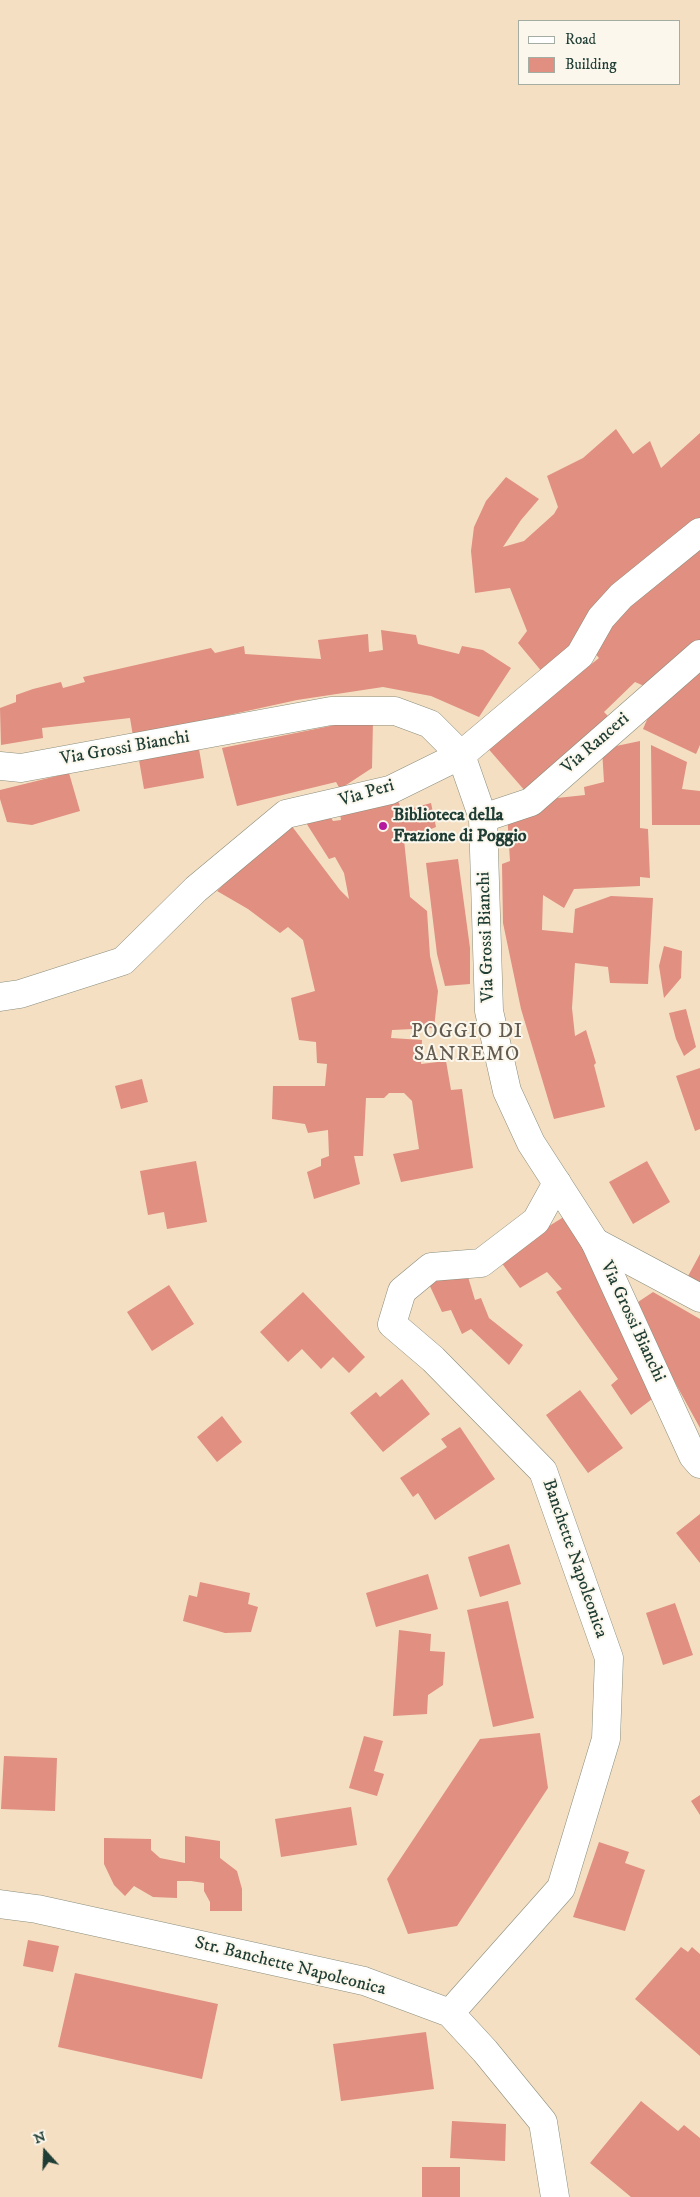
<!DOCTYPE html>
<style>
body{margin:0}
#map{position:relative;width:700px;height:2197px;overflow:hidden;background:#f4dfc3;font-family:"IM FELL DW Pica",serif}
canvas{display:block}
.legend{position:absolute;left:518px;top:20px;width:162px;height:65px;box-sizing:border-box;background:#fbf7ec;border:1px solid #a3ada2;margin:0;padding:6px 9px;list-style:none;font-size:15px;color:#1f3d34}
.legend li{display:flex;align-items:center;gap:10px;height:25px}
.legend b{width:25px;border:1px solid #a3ada2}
.north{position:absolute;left:20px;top:2127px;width:50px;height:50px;-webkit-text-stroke:4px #fbf7ec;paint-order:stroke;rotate:340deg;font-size:14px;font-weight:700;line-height:20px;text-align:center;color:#1f3d34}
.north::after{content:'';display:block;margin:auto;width:18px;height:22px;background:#1f3d34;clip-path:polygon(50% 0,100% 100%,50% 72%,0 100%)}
</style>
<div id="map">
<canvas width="700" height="2197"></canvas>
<ul class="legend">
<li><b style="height:6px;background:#fff"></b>Road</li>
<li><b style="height:14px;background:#e08f80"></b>Building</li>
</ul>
<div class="north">N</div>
</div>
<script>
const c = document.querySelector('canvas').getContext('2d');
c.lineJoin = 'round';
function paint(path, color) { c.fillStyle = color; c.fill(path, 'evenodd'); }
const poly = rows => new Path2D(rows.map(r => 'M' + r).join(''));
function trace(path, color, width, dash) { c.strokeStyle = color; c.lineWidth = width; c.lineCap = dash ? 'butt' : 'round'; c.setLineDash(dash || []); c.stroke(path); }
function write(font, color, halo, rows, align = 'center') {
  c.font = font + ' "IM FELL DW Pica",serif'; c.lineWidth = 4; c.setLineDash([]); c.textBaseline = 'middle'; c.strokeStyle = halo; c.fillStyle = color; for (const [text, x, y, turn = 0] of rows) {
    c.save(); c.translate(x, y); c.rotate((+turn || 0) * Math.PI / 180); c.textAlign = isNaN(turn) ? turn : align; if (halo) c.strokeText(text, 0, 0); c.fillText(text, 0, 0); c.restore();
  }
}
paint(poly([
 [616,429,633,454,650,441,661,468,700,433,700,523,587,628,543,673,518,643,527,631,510,588,475,593,471,551,474,527,486,501,506,477,539,499,521,520,503,547,524,541,554,514,558,507,547,476,583,458],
 [700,544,700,649,651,689,635,682,604,712,610,718,526,792,485,745,582,659,589,666,599,658,591,649,610,617],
 [381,630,416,635,418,644,459,654,462,646,483,650,511,668,479,717,431,696,383,687,297,700,133,736,130,718,42,728,43,738,1,745,0,708,16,702,16,695,33,689,61,682,63,688,85,682,83,677,211,648,215,653,244,646,245,654,321,659,318,640,368,634,369,652,383,650],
 [700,662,700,745,696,754,643,729,655,701,666,702],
 [373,720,372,768,340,789,336,782,237,806,222,748,350,722],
 [640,741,640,828,648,829,650,878,640,877,640,886,574,889,564,908,543,895,542,930,573,933,575,909,611,896,653,898,648,984,610,983,608,967,575,963,572,1008,575,1036,586,1030,596,1063,594,1065,605,1107,554,1119,521,1009,503,923,502,864,510,861,507,813,548,799,585,795,584,787,604,782,602,749],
 [651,745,687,762,682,789,700,791,700,825,652,825],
 [199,749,204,778,144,789,139,760],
 [69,773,80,811,32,825,7,822,0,799,0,790],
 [395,793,402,811,431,803,436,827,404,840,410,897,427,911,430,956,438,991,434,1028,392,1030,391,1038,422,1040,421,1064,446,1061,451,1090,462,1089,473,1168,401,1182,393,1154,419,1149,412,1101,404,1093,389,1093,384,1098,366,1098,363,1156,354,1156,360,1184,314,1199,307,1172,321,1166,321,1159,329,1156,328,1130,308,1133,305,1124,272,1119,273,1086,325,1086,327,1064,317,1063,316,1042,299,1040,291,998,315,991,303,940,288,927,280,933,248,909,217,891,288,821,340,890,349,899,344,873,335,857,329,859,303,818,327,812,333,821,341,820,340,813],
 [458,859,470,948,470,984,445,986,437,954,426,863],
 [664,946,682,951,681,978,664,998,659,966],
 [686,1009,696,1047,684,1056,676,1039,669,1013],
 [700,1068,700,1129,695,1131,676,1076],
 [142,1079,148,1102,121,1109,115,1086],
 [196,1161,207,1222,167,1229,164,1212,148,1215,140,1171],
 [647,1161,670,1202,633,1224,609,1182],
 [570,1213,656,1396,631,1415,611,1385,618,1379,556,1292,562,1289,547,1272,520,1288,498,1258],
 [700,1254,700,1285,687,1278],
 [465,1267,475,1300,481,1298,489,1318,523,1345,509,1365,471,1329,462,1334,451,1310,442,1312,428,1282],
 [169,1285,194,1324,152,1351,127,1312],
 [303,1292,365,1357,349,1373,333,1357,321,1369,302,1349,288,1362,260,1332],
 [653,1292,700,1319,700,1428,672,1377,638,1302],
 [402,1379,430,1414,383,1452,350,1413,376,1392,380,1397],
 [580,1390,623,1448,588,1473,546,1415],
 [222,1416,242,1442,217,1462,197,1437],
 [460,1427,495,1479,435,1520,418,1493,413,1497,400,1478,447,1447,441,1439],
 [700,1514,700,1563,676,1533],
 [509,1544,521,1584,480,1597,468,1557],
 [428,1574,438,1609,376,1627,366,1593],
 [200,1582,250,1593,248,1604,258,1607,251,1632,225,1633,183,1621,189,1595,197,1597],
 [508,1601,534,1718,493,1727,467,1610],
 [675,1603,693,1655,663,1665,646,1613],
 [399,1630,431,1634,430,1651,445,1652,443,1685,428,1695,427,1714,393,1716],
 [540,1733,548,1788,457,1926,408,1934,387,1879,480,1739],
 [364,1736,383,1741,374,1771,384,1774,377,1796,349,1788],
 [4,1756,57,1758,55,1811,1,1809],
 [700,1795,700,1815,691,1801],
 [351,1807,357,1845,281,1857,275,1819],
 [185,1836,220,1841,220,1858,237,1871,242,1889,242,1911,210,1911,210,1902,204,1891,204,1883,191,1881,177,1881,177,1898,153,1897,134,1886,125,1896,114,1885,104,1864,104,1838,151,1839,151,1850,160,1858,185,1863],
 [599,1842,629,1852,625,1863,645,1870,625,1931,573,1917],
 [28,1940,59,1946,53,1972,23,1966],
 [681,1947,688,1952,692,1947,700,1954,700,2056,635,1999],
 [75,1973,218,2004,202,2079,58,2047],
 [426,2032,434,2089,341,2101,333,2044],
 [641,2101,678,2131,684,2125,700,2138,700,2197,631,2197,590,2163],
 [452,2121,506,2124,505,2161,450,2158],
 [422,2167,460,2167,460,2197,422,2197]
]), '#e08f80');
const minor = poly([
 [483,818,531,802,700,654],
 [0,997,20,994,123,961,196,889,286,814,390,790,461,755,580,655,601,618,621,596,700,532],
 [595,1242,700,1298],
 [0,1904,37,1909,364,1981,450,2013,485,2051,543,2122,555,2197],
 [450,2013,561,1888,606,1739,609,1658,543,1471,433,1359,392,1324,402,1291,431,1267,481,1263,536,1221,557,1183]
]);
const major = poly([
 [0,766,21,768,331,711,395,711,430,724,461,755,483,818,489,1011,507,1091,531,1143,595,1242,693,1456,700,1464]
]);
trace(minor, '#8a8e7c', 29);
trace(major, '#8a8e7c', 29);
trace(minor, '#fff', 28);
trace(major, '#fff', 28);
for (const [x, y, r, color] of [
 [383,826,5,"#b5179e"]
]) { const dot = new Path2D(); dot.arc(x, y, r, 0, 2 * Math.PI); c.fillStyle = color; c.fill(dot); trace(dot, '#fbf7ec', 2); }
write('18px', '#1f3d34', '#fbf7ec', [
 ["Via Ranceri",596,744,-41],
 ["Via Grossi Bianchi",125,749,-10],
 ["Via Peri",367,794,-17],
 ["Via Grossi Bianchi",487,937,-92],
 ["Via Grossi Bianchi",632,1322,65],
 ["Banchette Napoleonica",574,1559,71],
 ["Str. Banchette Napoleonica",290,1967,14]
]);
write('bold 18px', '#1f3d34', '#fbf7ec', [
 ["Biblioteca della",393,816],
 ["Frazione di Poggio",393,837]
], 'left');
c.letterSpacing = '1px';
write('20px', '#635a4f', '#fbf7ec', [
 ["POGGIO DI",467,1033],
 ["SANREMO",467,1056]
]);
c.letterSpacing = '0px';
</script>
